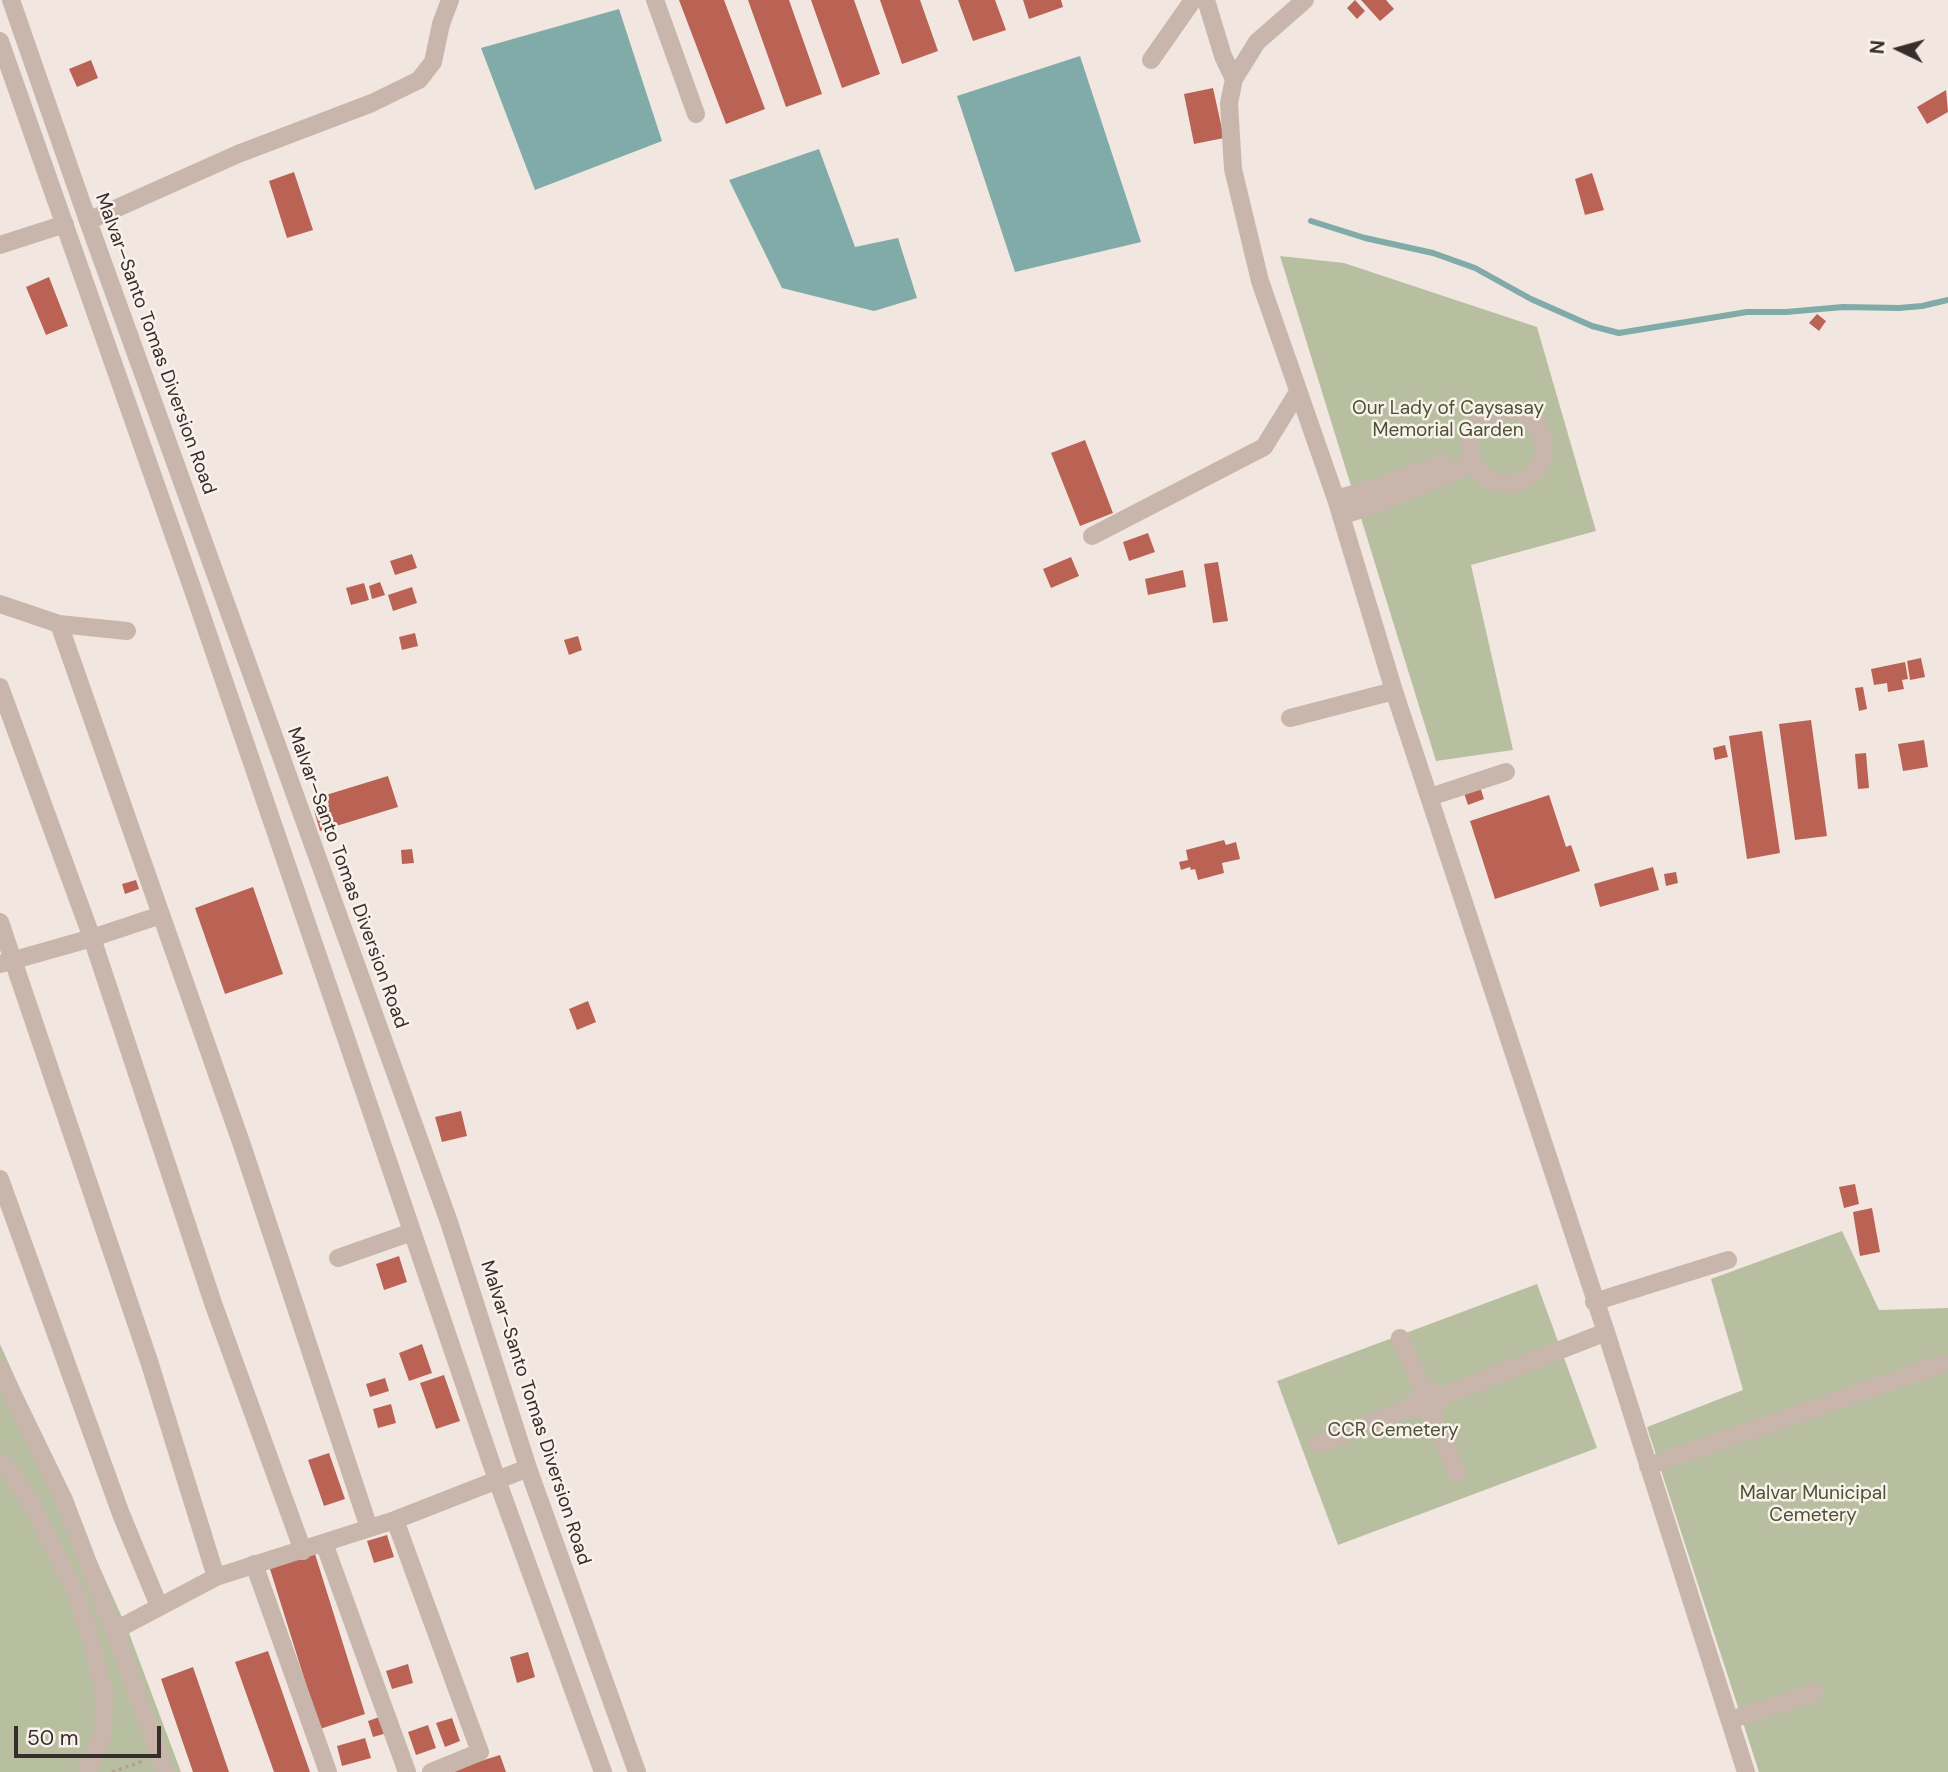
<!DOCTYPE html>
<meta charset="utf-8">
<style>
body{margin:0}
#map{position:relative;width:1948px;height:1772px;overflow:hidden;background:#f1e7e0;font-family:"DM Sans",sans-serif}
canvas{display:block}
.north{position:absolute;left:1864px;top:14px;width:70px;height:70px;-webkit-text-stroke:5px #f9f1ec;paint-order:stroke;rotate:275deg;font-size:19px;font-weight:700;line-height:28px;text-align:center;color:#372d2a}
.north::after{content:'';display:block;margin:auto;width:24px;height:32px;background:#372d2a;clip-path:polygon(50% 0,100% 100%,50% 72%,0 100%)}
.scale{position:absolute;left:14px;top:1726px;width:147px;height:32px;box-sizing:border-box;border:4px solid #372d2a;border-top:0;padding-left:9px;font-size:21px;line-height:24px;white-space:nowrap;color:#372d2a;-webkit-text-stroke:5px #f9f1ec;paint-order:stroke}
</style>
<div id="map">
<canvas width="1948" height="1772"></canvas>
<div class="north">N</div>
<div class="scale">50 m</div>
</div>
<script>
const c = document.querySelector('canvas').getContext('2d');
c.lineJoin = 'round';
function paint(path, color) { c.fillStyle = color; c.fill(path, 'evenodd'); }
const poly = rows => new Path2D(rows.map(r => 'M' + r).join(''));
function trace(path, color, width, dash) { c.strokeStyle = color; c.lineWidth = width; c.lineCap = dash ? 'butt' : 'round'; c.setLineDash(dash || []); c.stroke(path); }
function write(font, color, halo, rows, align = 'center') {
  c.font = font + ' "DM Sans",sans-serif'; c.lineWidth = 5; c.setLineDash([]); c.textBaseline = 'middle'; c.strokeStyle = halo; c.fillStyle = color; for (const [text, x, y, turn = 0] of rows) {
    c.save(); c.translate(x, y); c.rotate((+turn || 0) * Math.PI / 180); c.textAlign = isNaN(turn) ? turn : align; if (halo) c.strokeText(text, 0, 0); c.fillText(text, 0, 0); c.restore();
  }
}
paint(poly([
 [1280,256,1344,263,1537,327,1596,531,1471,565,1513,750,1436,761],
 [1842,1231,1879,1310,1948,1308,1948,1772,1759,1772,1647,1427,1743,1390,1711,1279],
 [1537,1284,1597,1448,1338,1545,1277,1381],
 [0,1344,129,1633,181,1772,0,1772]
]), '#b8bfa1');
paint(poly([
 [619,9,662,141,535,190,481,48],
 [1080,56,1141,242,1015,272,957,96],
 [819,149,855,247,898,238,917,298,874,311,782,288,729,180]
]), '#81aba8');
trace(poly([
 [1311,221,1365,238,1433,253,1475,268,1531,299,1592,326,1619,333,1747,312,1786,312,1843,307,1899,308,1922,306,1948,300]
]), '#81aba8', 6);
paint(poly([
 [679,0,724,0,765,109,726,124],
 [748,0,789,0,822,94,786,107],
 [811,0,854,0,880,74,842,88],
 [880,0,920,0,938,51,902,64],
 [958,0,995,0,1006,30,973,41],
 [1023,0,1061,0,1063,7,1029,19],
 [1355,0,1365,11,1357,19,1347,8],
 [1361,0,1386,0,1394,9,1380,21],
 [91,60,98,78,77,87,69,69],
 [1213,88,1224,138,1194,144,1184,94],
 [1946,90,1948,112,1927,124,1917,107],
 [294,172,313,230,287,238,269,181],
 [1592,173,1604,210,1585,215,1575,179],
 [49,277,68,326,46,335,26,287],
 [1817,314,1826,321,1819,331,1809,323],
 [1085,440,1113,513,1080,526,1051,453],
 [1148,533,1155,552,1129,561,1123,542],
 [412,554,417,568,395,575,390,561],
 [1071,557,1079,576,1051,588,1043,569],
 [1218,562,1228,621,1213,623,1204,564],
 [1183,570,1186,587,1148,595,1145,579],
 [380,582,385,595,372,599,369,586],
 [364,583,369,600,351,605,346,588],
 [412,587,417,603,393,611,388,595],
 [415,633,418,646,402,650,399,637],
 [578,636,582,650,569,655,564,640],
 [1921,658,1925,677,1910,680,1907,661],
 [1905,662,1908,679,1902,680,1904,689,1888,692,1887,683,1874,685,1871,669],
 [1863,687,1867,709,1859,711,1855,688],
 [1811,720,1827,836,1795,840,1779,724],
 [1762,731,1780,853,1747,859,1729,736],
 [1924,740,1928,767,1903,771,1898,744],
 [1725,745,1728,757,1715,760,1713,748],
 [1866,753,1869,788,1858,789,1855,754],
 [388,776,398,807,320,831,314,810,329,805,326,795],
 [1480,787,1484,799,1468,805,1464,793],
 [1549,795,1566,847,1571,845,1580,871,1495,899,1470,821],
 [1224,840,1226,845,1236,842,1240,859,1222,863,1224,873,1198,880,1195,869,1191,870,1190,867,1181,870,1179,862,1188,860,1186,850],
 [412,849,414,863,402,864,401,850],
 [1653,867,1659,890,1600,907,1594,884],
 [1676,872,1678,883,1666,886,1664,874],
 [136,880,139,889,125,894,122,884],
 [253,887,283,974,225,994,195,908],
 [588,1001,596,1022,577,1030,569,1009],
 [461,1111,467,1136,442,1142,435,1117],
 [1855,1184,1859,1204,1844,1208,1839,1187],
 [1872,1208,1880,1252,1860,1256,1853,1212],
 [399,1256,407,1282,384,1290,376,1264],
 [422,1344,432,1373,409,1381,399,1353],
 [444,1375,460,1421,436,1429,420,1383],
 [385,1378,389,1391,370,1397,366,1384],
 [391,1404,396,1423,378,1428,373,1409],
 [329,1453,345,1499,324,1506,308,1460],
 [387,1535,394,1557,374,1563,367,1541],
 [315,1554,365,1714,320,1729,270,1569],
 [268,1651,310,1772,274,1772,235,1662],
 [528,1652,535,1677,517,1683,510,1657],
 [408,1664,413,1683,392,1689,386,1671],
 [193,1667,229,1772,193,1772,161,1679],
 [382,1716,387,1733,373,1737,368,1721],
 [452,1718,460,1741,445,1747,436,1723],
 [428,1725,436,1748,416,1755,408,1732],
 [365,1738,371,1758,342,1766,337,1746],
 [500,1755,506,1772,449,1772,449,1771]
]), '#ba6254');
trace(poly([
 [112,1772,143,1761]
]), '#b4a097', 3.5, [3.5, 3.5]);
trace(poly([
 [11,0,88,221,449,1222,528,1468,637,1772],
 [655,0,696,114],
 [1206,0,1223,56,1234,79],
 [1305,0,1257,42,1234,79,1229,103,1233,169,1260,281,1336,499,1394,691,1606,1332,1746,1772],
 [0,41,194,593,497,1480,603,1772],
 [1151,60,1193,0],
 [88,221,238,154,372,103,419,80,433,62,441,24,450,0],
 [0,245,65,224],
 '1470 447a37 37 0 1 1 74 0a37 37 0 1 1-74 0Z',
 [1336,499,1375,488,1444,463],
 [1341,516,1380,503,1474,464],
 [1092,536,1264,447,1298,392],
 [0,604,59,624,127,631],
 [59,624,243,1148,369,1528],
 [0,687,92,938,213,1303,303,1551],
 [1290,718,1394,691],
 [1430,797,1506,772],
 [0,922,149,1361,216,1577],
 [0,964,92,938,161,915],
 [0,1179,121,1514,159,1606],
 [338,1258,412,1232],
 [1594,1302,1728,1260],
 [1400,1338,1424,1391],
 [0,1368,64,1500,114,1631,216,1577,395,1520,528,1468],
 '1418 1401a10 10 0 1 1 20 0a10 10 0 1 1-20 0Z',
 [1438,1398,1606,1332],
 [1431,1411,1457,1473],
 [1318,1444,1418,1405],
 [0,1462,6,1466,31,1503,77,1595,95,1654,104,1695,103,1733,87,1772],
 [1648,1466,1942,1364],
 [395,1520,480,1752,431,1772],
 [324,1543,407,1772],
 [254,1564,328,1772],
 [114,1631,166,1772],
 [1730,1720,1814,1693]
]), '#c8b6ac', 18);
write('19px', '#372d2a', '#f9f1ec', [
 ["Malvar–Santo Tomas Diversion Road",155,344,70],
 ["Malvar–Santo Tomas Diversion Road",347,878,70],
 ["Malvar–Santo Tomas Diversion Road",535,1413,72]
]);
write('19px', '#4a5331', '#f9f1ec', [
 ["Our Lady of Caysasay",1448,409],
 ["Memorial Garden",1448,431],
 ["CCR Cemetery",1393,1431],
 ["Malvar Municipal",1813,1494],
 ["Cemetery",1813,1516]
]);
</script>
